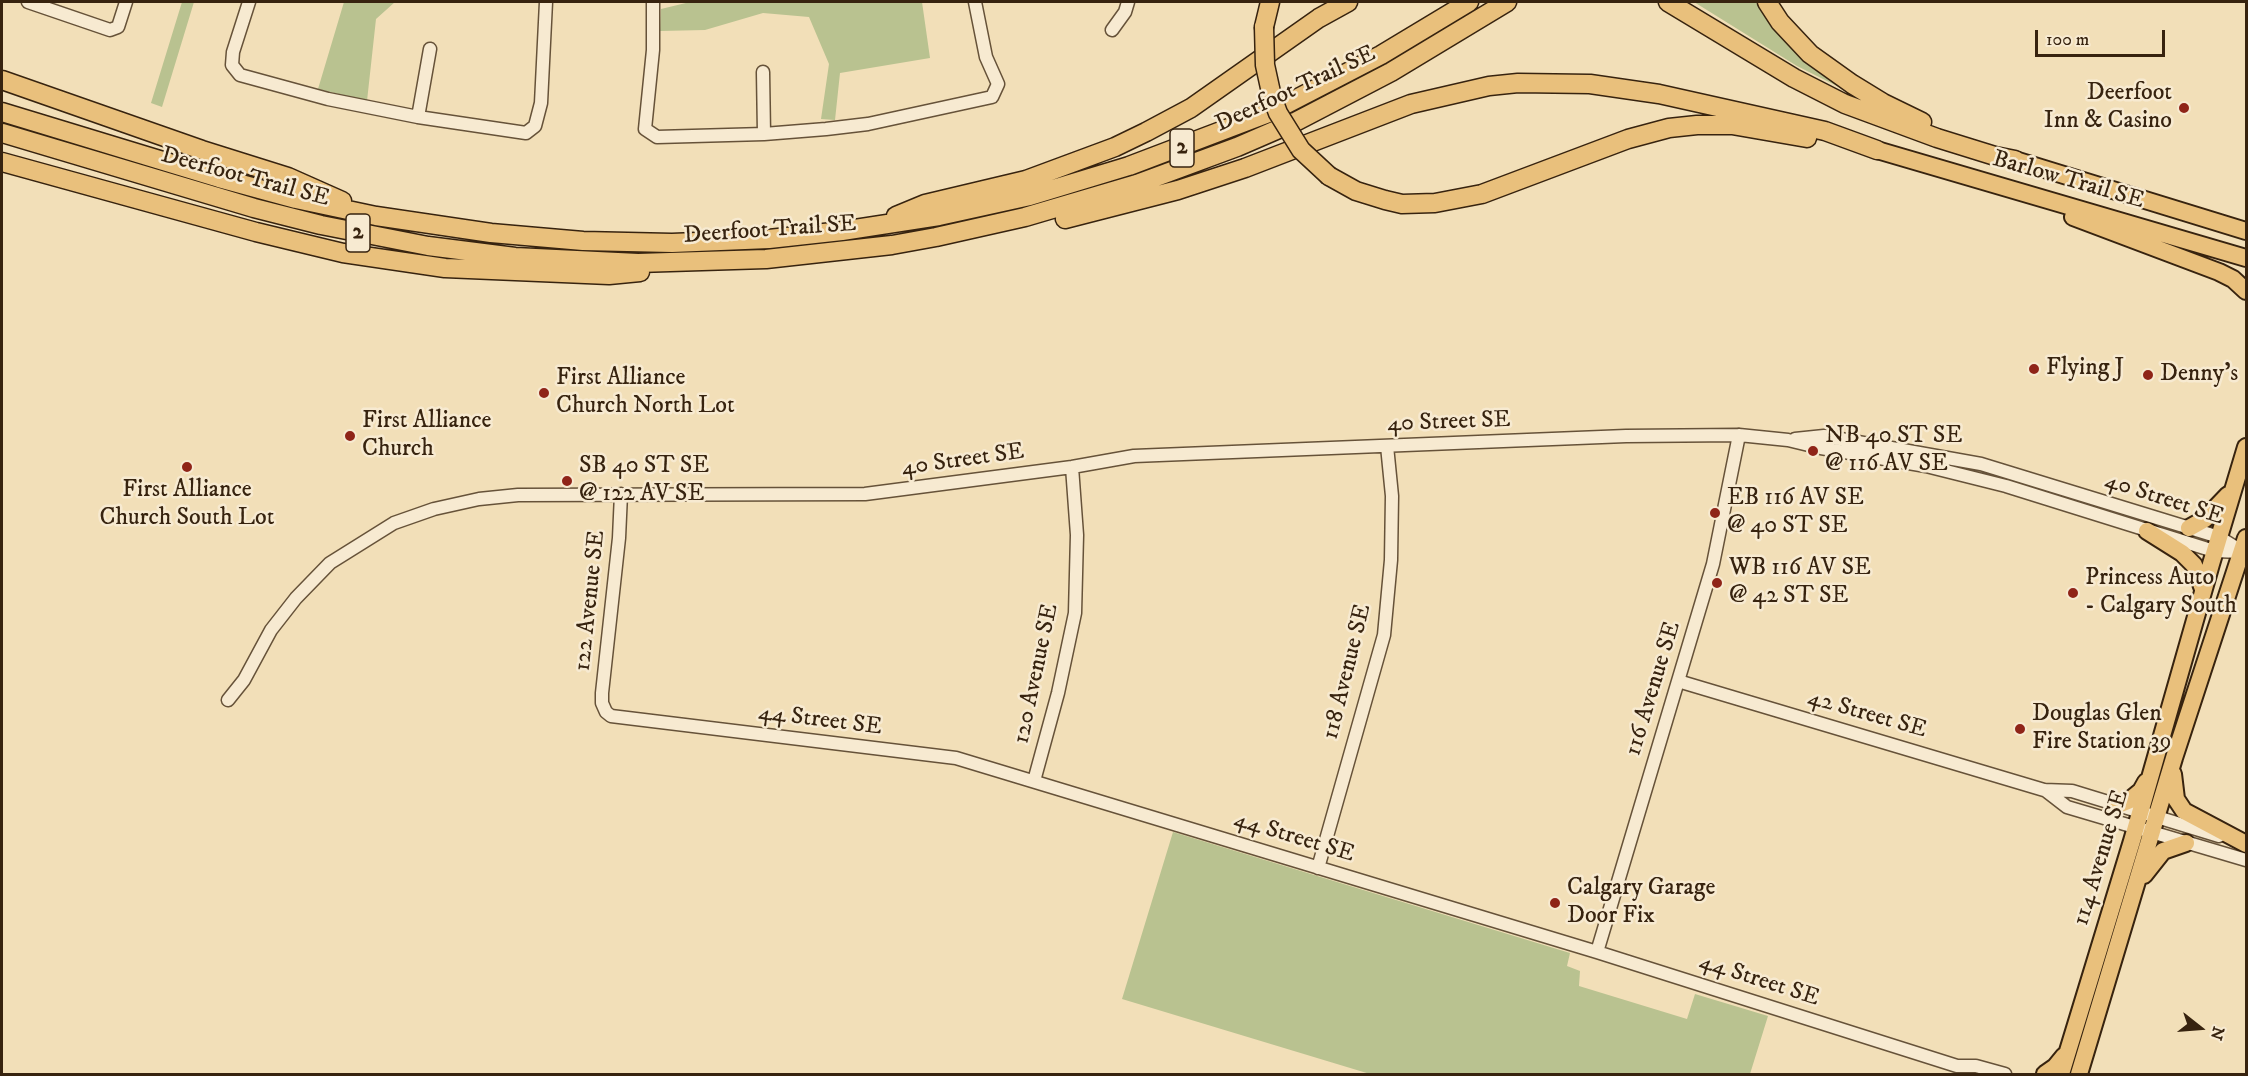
<!DOCTYPE html>
<style>
body{margin:0}
#map{position:relative;width:2248px;height:1076px;overflow:hidden;background:#f2dfb8;font-family:"IM FELL DW Pica",serif}
canvas{display:block}
.frame{position:absolute;inset:0;border:3px solid #37230f;pointer-events:none}
.north{position:absolute;left:2170px;top:998px;width:60px;height:60px;-webkit-text-stroke:4px #f7ead1;paint-order:stroke;rotate:107deg;font-size:16px;font-weight:700;line-height:24px;text-align:center;color:#37230f}
.north::after{content:'';display:block;margin:auto;width:21px;height:27px;background:#37230f;clip-path:polygon(50% 0,100% 100%,50% 72%,0 100%)}
.scale{position:absolute;left:2035px;top:30px;width:130px;height:27px;box-sizing:border-box;border:3px solid #37230f;border-top:0;padding-left:8px;font-size:18px;line-height:21px;white-space:nowrap;color:#37230f;-webkit-text-stroke:4px #f7ead1;paint-order:stroke}
</style>
<div id="map">
<canvas width="2248" height="1076"></canvas>
<div class="frame"></div>
<div class="north">N</div>
<div class="scale">100 m</div>
</div>
<script>
const c = document.querySelector('canvas').getContext('2d');
c.lineJoin = 'round';
function paint(path, color) { c.fillStyle = color; c.fill(path, 'evenodd'); }
const poly = rows => new Path2D(rows.map(r => 'M' + r).join(''));
function trace(path, color, width, dash) { c.strokeStyle = color; c.lineWidth = width; c.lineCap = dash ? 'butt' : 'round'; c.setLineDash(dash || []); c.stroke(path); }
function write(font, color, halo, rows, align = 'center') {
  c.font = font + ' "IM FELL DW Pica",serif'; c.lineWidth = 5; c.setLineDash([]); c.textBaseline = 'middle'; c.strokeStyle = halo; c.fillStyle = color; for (const [text, x, y, turn = 0] of rows) {
    c.save(); c.translate(x, y); c.rotate((+turn || 0) * Math.PI / 180); c.textAlign = isNaN(turn) ? turn : align; if (halo) c.strokeText(text, 0, 0); c.fillText(text, 0, 0); c.restore();
  }
}
paint(poly([
 [182,2,194,2,162,107,151,103],
 [344,2,395,2,376,19,367,101,318,89],
 [690,2,922,2,930,58,840,73,835,120,821,119,829,64,809,17,763,13,705,30,660,31,661,9],
 [1694,2,1762,2,1847,91,1797,66],
 [1173,832,1570,953,1567,966,1580,971,1579,986,1687,1019,1695,994,1768,1016,1750,1074,1370,1074,1122,999]
]), '#b9c290');
const minor = poly([
 [28,2,110,30,118,27,126,2],
 [249,2,233,52,232,65,240,75,328,99,418,117,526,133,535,126,541,103,546,2],
 [653,2,653,50,645,129,657,137,764,134,826,129,868,124,992,97,998,84,986,57,975,2],
 [1112,30,1125,12,1128,2],
 [763,72,764,134],
 [418,117,430,49],
 [1795,439,1824,436,1981,464,2219,537,2243,552],
 [621,494,619,538,602,693,602,703,606,712,611,716,956,758,1597,952,1957,1066,1976,1066,2005,1074],
 [1678,681,2044,790,2072,791,2219,836],
 [228,700,244,680,271,630,296,598,330,563,394,523,434,509,479,499,518,495,865,494,1072,467,1134,456,1626,436,1739,435,1788,440,1821,448,1926,466,2006,486,2214,551,2243,552],
 [1034,781,1058,693,1075,613,1077,535,1072,467],
 [2045,790,2067,807,2246,860],
 [1318,868,1384,635,1391,560,1392,496,1387,446],
 [1597,952,1713,564,1739,435]
]);
const major = poly([
 [1877,150,2246,258],
 [2015,160,2246,231],
 [2073,217,2219,272,2233,279,2246,291],
 [2189,528,2205,519,2228,495],
 [2147,531,2182,553,2194,565,2203,589],
 [2173,774,2176,799,2184,811,2246,844],
 [2118,805,2130,800,2141,791,2146,782],
 [2144,875,2163,851,2186,843],
 [2045,1074,2055,1067,2064,1056],
 [2061,1074,2132,841,2211,564,2246,447],
 [2079,1074,2174,758,2246,538]
]);
const highway = poly([
 [1668,2,1794,78,1845,104,1937,138,1995,156,2015,160],
 [1767,2,1780,22,1810,54,1852,84,1883,103,1922,122],
 [1264,27,1270,2],
 [2,80,202,150,288,177,342,201],
 [2,112,219,178,296,199,376,216,491,233,583,241,672,243,769,239,842,231,939,216,1030,196,1129,166,1271,112,1381,55,1469,2],
 [2,133,254,208,321,225,428,246,515,257,638,263,766,259,892,245,936,237,1025,217,1137,184,1237,147,1297,121,1391,72,1507,2],
 [2,162,256,232,343,253,445,268,609,275,640,272],
 [1329,176,1356,191,1385,200,1402,204,1435,203,1482,194,1628,139,1669,128,1697,125,1732,125,1807,138],
 [896,216,925,204,1026,180,1115,147,1146,132,1191,108,1319,18,1348,2],
 [1065,219,1178,190,1245,168,1411,104,1489,86,1518,83,1590,84,1659,94,1825,131,1877,150]
]);
trace(minor, '#665239', 15);
trace(major, '#37230f', 20);
trace(highway, '#37230f', 21);
trace(minor, '#f7ead1', 12);
trace(major, '#e9c07c', 16);
trace(highway, '#e9c07c', 18);
const highwayBridge = poly([
 [1264,27,1265,65,1272,97,1278,113,1301,150,1329,176]
]);
trace(highwayBridge, '#37230f', 21, []);
trace(highwayBridge, '#e9c07c', 18);
for (const [x, y, r, color] of [
 [2184,108,6,"#8f2418"],
 [2034,369,6,"#8f2418"],
 [2148,375,6,"#8f2418"],
 [544,393,6,"#8f2418"],
 [350,436,6,"#8f2418"],
 [1813,451,6,"#8f2418"],
 [187,467,6,"#8f2418"],
 [567,481,6,"#8f2418"],
 [1715,513,6,"#8f2418"],
 [1717,583,6,"#8f2418"],
 [2073,593,6,"#8f2418"],
 [2020,729,6,"#8f2418"],
 [1555,903,6,"#8f2418"]
]) { const dot = new Path2D(); dot.arc(x, y, r, 0, 2 * Math.PI); c.fillStyle = color; c.fill(dot); trace(dot, '#f7ead1', 2); }
for (const [x, y, w] of [
 [1182,148,24],
 [358,233,24]
]) { const box = new Path2D(); box.roundRect(x - w / 2, y - 19, w, 38, 4.5); c.fillStyle = '#f7ead1'; c.fill(box); trace(box, '#37230f', 1.5); }
write('bold 22px', '#37230f', null, [
 ["2",1182,148],
 ["2",358,233]
]);
write('24px', '#37230f', '#f7ead1', [
 ["Deerfoot Trail SE",1296,90,-25],
 ["Deerfoot Trail SE",245,178,15],
 ["Barlow Trail SE",2068,181,16],
 ["Deerfoot Trail SE",770,231,-4],
 ["40 Street SE",1449,423,-2],
 ["40 Street SE",963,461,-8],
 ["40 Street SE",2164,500,18],
 ["122 Avenue SE",591,601,-84],
 ["118 Avenue SE",1348,672,-76],
 ["120 Avenue SE",1037,674,-78],
 ["116 Avenue SE",1654,689,-73],
 ["42 Street SE",1867,715,16],
 ["44 Street SE",820,721,7],
 ["44 Street SE",1294,838,17],
 ["114 Avenue SE",2102,858,-73],
 ["44 Street SE",1759,981,18]
]);
write('24px', '#37230f', '#f7ead1', [
 ["Deerfoot",2172,94,"right"],
 ["Inn & Casino",2172,122,"right"],
 ["Flying J",2046,369],
 ["Denny's",2160,375],
 ["First Alliance",556,379],
 ["Church North Lot",556,407],
 ["First Alliance",362,422],
 ["Church",362,450],
 ["NB 40 ST SE",1825,437],
 ["@ 116 AV SE",1825,465],
 ["SB 40 ST SE",579,467],
 ["@ 122 AV SE",579,495],
 ["First Alliance",187,491,"center"],
 ["Church South Lot",187,519,"center"],
 ["EB 116 AV SE",1727,499],
 ["@ 40 ST SE",1727,527],
 ["WB 116 AV SE",1729,569],
 ["@ 42 ST SE",1729,597],
 ["Princess Auto",2085,579],
 ["- Calgary South",2085,607],
 ["Douglas Glen",2032,715],
 ["Fire Station 39",2032,743],
 ["Calgary Garage",1567,889],
 ["Door Fix",1567,917]
], 'left');
</script>
